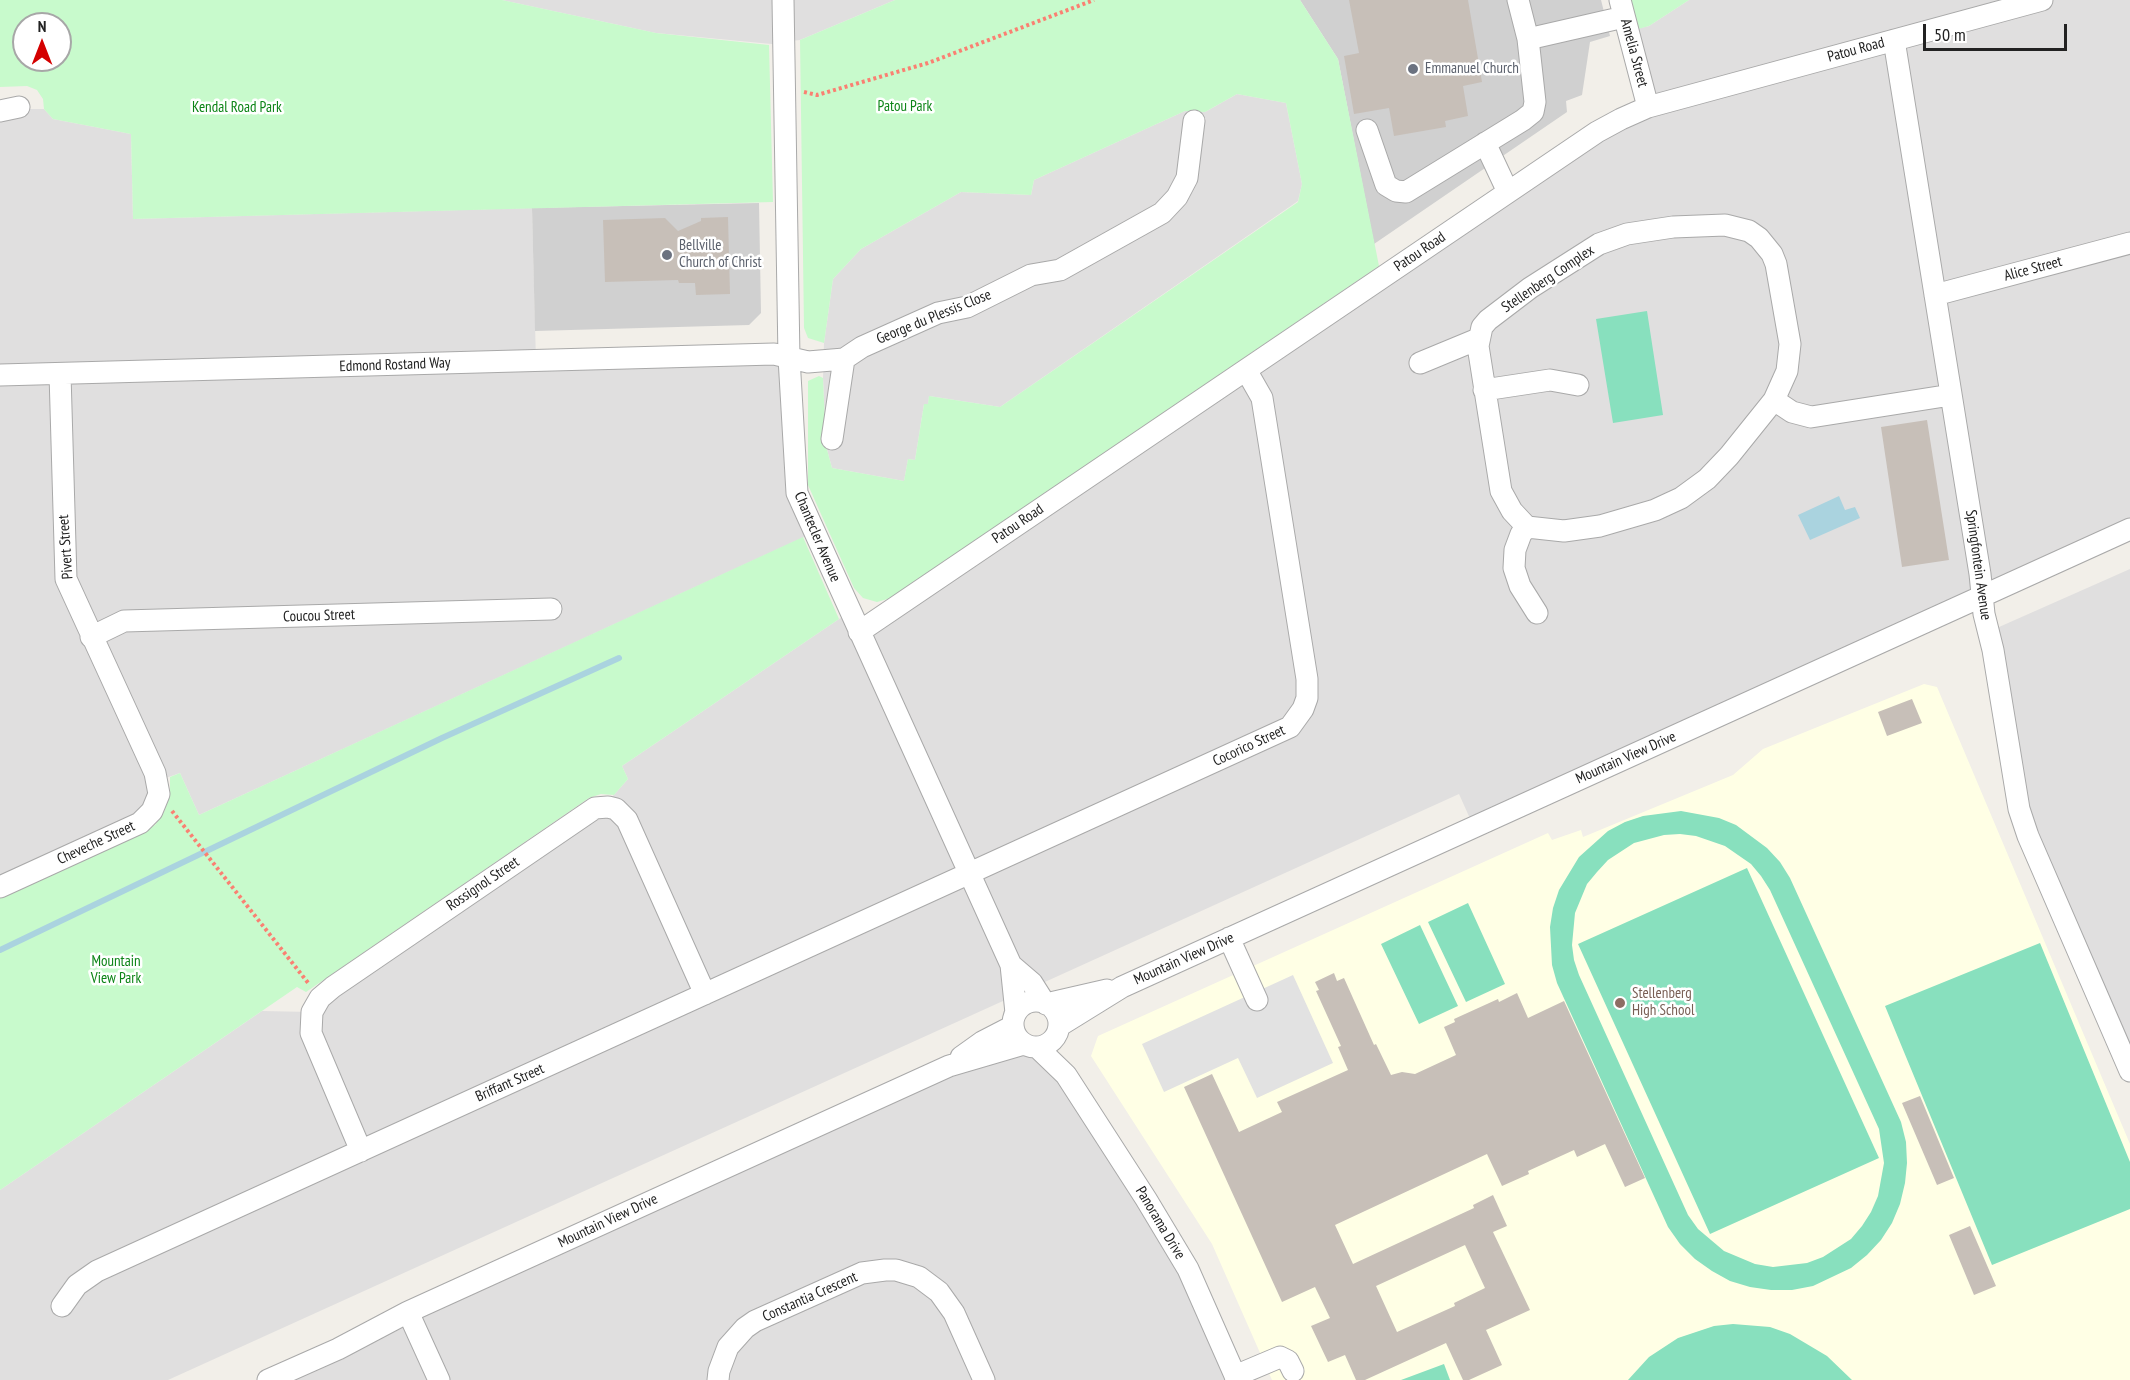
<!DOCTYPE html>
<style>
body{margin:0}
#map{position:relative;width:2130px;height:1380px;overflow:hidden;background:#f2efe9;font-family:"PT Sans Narrow",sans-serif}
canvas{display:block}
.north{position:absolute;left:12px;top:12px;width:60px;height:60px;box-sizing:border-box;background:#fff;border:2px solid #a7a7a7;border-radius:50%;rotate:0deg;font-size:16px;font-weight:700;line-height:24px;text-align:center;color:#222}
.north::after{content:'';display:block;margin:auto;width:21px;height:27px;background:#d40000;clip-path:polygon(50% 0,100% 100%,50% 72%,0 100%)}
.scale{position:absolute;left:1923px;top:24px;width:144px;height:27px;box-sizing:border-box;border:3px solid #222;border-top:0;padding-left:8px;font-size:18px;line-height:21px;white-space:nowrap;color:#222;-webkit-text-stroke:4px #fff;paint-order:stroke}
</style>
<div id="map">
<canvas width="2130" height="1380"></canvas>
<div class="north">N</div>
<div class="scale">50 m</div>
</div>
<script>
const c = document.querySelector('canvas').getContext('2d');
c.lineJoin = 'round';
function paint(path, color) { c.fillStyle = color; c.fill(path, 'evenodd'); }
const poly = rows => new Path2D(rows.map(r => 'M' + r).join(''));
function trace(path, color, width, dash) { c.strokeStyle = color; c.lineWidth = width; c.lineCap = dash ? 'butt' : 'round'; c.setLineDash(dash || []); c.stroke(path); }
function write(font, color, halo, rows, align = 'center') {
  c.font = font + ' "PT Sans Narrow",sans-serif'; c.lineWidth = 5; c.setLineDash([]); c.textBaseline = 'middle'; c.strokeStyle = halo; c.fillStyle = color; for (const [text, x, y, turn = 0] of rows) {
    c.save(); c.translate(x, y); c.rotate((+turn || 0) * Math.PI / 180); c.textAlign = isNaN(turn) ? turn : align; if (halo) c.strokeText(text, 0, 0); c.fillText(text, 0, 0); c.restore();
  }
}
paint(poly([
 [502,0,895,0,800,40,782,42,782,45,656,33],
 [1689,0,2130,0,2130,527,1472,823,1459,794,168,1380,0,1380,0,1190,262,1011,311,1012,604,806,628,779,622,766,839,619,849,613,858,634,1648,108,1627,31,1649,26],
 [1237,94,1286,103,1302,184,1298,201,1000,407,929,396,928,404,924,404,915,460,908,459,904,481,832,468,826,446,823,378,824,343,833,279,861,249,961,192,1031,195,1034,180,1185,111,1205,112],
 [18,109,44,109,53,119,131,134,133,219,532,208,536,362,788,359,813,533,199,815,180,773,160,780,158,804,0,889,0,113],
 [2130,569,2130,1065,2025,826,1990,631],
 [1024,1046,1068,1075,1239,1380,267,1380,950,1067]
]), '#e0dfdf');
paint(poly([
 [1924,684,1937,687,2130,1144,2130,1380,1272,1380,1212,1244,1091,1056,1098,1036,1548,833,1552,840,1581,830,1583,837,1733,775,1763,749]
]), '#ffffe5');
paint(poly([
 [1300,0,1601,0,1610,36,1590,42,1582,95,1566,101,1567,112,1374,244,1338,59],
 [759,203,761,313,749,325,535,331,532,208]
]), '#d0d0d0');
paint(poly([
 [0,0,502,0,656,33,769,45,773,202,133,219,131,134,53,119,44,109,43,99,37,90,27,86,0,87],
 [24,24,60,24,60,60,24,60],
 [895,0,1300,0,1338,59,1379,266,891,598,877,602,863,598,854,588,808,485,808,381,819,376,823,378,826,446,832,468,904,481,908,459,915,460,924,404,928,404,929,396,1000,407,1298,202,1302,184,1286,103,1237,94,1205,112,1185,111,1034,180,1031,195,961,192,861,249,833,279,824,343,808,338,804,328,800,40],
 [1631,0,1689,0,1649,26,1638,29],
 [803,537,839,619,622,766,628,779,614,795,601,794,589,798,306,992,297,987,0,1190,0,898,155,825,164,812,170,794,170,777,180,773,199,815]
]), '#c8facc');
paint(poly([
 [1647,311,1663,415,1613,423,1596,319],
 [1681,811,1719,818,1736,825,1767,848,1780,862,1790,878,1901,1122,1906,1142,1907,1163,1905,1183,1900,1204,1892,1223,1881,1240,1867,1255,1851,1268,1813,1286,1792,1290,1771,1290,1750,1287,1730,1281,1712,1271,1695,1259,1680,1244,1668,1227,1557,983,1552,965,1550,927,1553,908,1559,890,1579,857,1608,831,1625,822,1643,816],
 [1680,834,1696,836,1725,846,1751,864,1761,876,1770,890,1879,1129,1884,1163,1878,1196,1871,1212,1862,1226,1851,1239,1823,1257,1807,1263,1773,1267,1755,1264,1724,1251,1698,1229,1688,1215,1579,975,1574,960,1572,945,1575,913,1587,884,1597,872,1608,860,1634,843,1664,835],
 [1747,868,1879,1158,1710,1234,1578,944],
 [1468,903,1505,984,1466,1002,1428,922],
 [1420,925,1458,1006,1419,1024,1381,944],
 [2040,943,2130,1162,2130,1209,1992,1265,1885,1006],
 [1733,1324,1770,1327,1790,1334,1827,1356,1852,1380,1628,1380,1649,1357,1678,1338,1714,1326],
 [1444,1364,1450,1380,1401,1380]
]), '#88e0be');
paint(poly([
 [1293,975,1333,1063,1257,1098,1238,1058,1164,1092,1142,1044]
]), '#e2e2e2');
paint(poly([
 [1839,496,1845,510,1855,507,1860,518,1810,540,1798,515]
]), '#aad3df');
trace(poly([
 [0,950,442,738,619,658]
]), '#aad3df', 6);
paint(poly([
 [1349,0,1468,0,1482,82,1463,86,1468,116,1445,121,1446,127,1394,136,1389,108,1354,114,1344,56,1359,53],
 [728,217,730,294,696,295,695,283,679,283,678,280,605,282,603,220,665,218,678,231,701,221,701,218],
 [1927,420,1949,560,1902,567,1881,427],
 [1912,699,1922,723,1887,736,1878,712],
 [1334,973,1337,981,1344,978,1374,1045,1376,1044,1391,1075,1402,1072,1415,1074,1456,1055,1444,1027,1455,1022,1454,1019,1498,999,1499,1002,1517,993,1528,1018,1564,1001,1645,1178,1625,1187,1605,1144,1577,1157,1574,1150,1528,1171,1529,1174,1502,1186,1487,1154,1335,1225,1353,1264,1474,1208,1473,1205,1493,1195,1507,1226,1493,1232,1530,1310,1486,1330,1502,1365,1469,1380,1463,1380,1446,1343,1365,1380,1356,1380,1345,1355,1328,1362,1311,1326,1330,1318,1315,1287,1282,1302,1184,1087,1212,1074,1239,1132,1282,1112,1277,1102,1348,1070,1338,1047,1341,1046,1316,991,1319,990,1315,982],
 [1465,1245,1485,1288,1454,1303,1455,1306,1397,1332,1376,1286],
 [1920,1096,1954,1178,1937,1185,1902,1103],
 [1970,1226,1996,1286,1974,1295,1949,1235]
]), '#c7bfb8');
const minor = poly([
 [783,0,789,358,797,493,1011,965,1016,1013],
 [1620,0,1648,107],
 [1528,39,1624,17],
 [1894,40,1980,574,1984,614,1993,650,2019,809,2028,836,2130,1071],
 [0,111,19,107],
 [1367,130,1386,185,1396,191,1406,192,1523,120,1533,112,1535,102,1528,39,1518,0],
 [1485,143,1508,192],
 [1935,295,2130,243],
 [1420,363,1478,339],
 [0,375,774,354,808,362,844,359,862,347,938,313,967,307,1031,275,1060,270,1162,213,1177,197,1187,178,1194,121],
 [1484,390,1550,380,1578,385],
 [1774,400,1792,412,1811,417,1951,395],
 [832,439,844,359],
 [1527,527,1512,511,1501,491,1478,346,1482,327,1488,320,1530,288,1599,244,1627,234,1673,227,1725,225,1749,231,1759,238,1772,254,1776,264,1790,344,1787,371,1774,400,1729,456,1707,479,1681,498,1655,510,1600,526,1564,531,1527,527,1521,534,1515,550,1514,568,1520,586,1537,613],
 [859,632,1597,132,1621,119,1648,107,2042,0],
 [91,637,124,621,551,609],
 [0,887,140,823,152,811,159,794,155,773,66,579,60,374],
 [1229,938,1257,1000],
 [1011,965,1032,983,1044,1002],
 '1013 1024a23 23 0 1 1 46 0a23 23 0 1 1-46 0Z',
 [1046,1004,1107,990],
 [1059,1026,1122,987,2130,529],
 [1038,1048,1066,1075,1146,1199,1188,1269,1237,1380],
 [961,1057,982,1042,1013,1026],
 [361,1151,311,1033,312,1012,320,998,333,987,595,808,608,807,616,809,627,820,705,994],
 [62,1306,77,1285,97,1271,1290,727,1303,709,1307,698,1307,679,1262,398,1246,370],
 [408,1312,439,1380],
 [1235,1376,1280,1357,1288,1361,1293,1371],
 [268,1380,338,1349,408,1312,949,1066,1024,1044],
 [718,1380,719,1371,728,1347,745,1328,755,1321,862,1273,885,1270,896,1270,919,1277,939,1292,954,1313,984,1380]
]);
trace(minor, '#a9a9a9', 23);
trace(poly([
 [804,92,817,95,928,63,1094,0],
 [172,811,309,984]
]), '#fa8072', 4, [3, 3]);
trace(minor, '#fff', 21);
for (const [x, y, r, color] of [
 [1413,69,6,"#6b7280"],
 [667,255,6,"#6b7280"],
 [1620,1003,6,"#8d6e63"]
]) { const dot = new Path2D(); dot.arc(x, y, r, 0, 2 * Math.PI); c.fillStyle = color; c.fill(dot); trace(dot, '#fff', 2); }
write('15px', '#222', '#fff', [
 ["Patou Road",1856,50,-15],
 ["Amelia Street",1634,53,75],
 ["Patou Road",1420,252,-34],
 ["Alice Street",2033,269,-15],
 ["Stellenberg Complex",1548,279,-34],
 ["George du Plessis Close",934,317,-22],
 ["Edmond Rostand Way",395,365,-2],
 ["Patou Road",1018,524,-34],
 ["Chantecler Avenue",817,537,67],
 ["Pivert Street",66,547,-94],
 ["Springfontein Avenue",1978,565,82],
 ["Coucou Street",319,616,-2],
 ["Cocorico Street",1249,746,-25],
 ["Mountain View Drive",1626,758,-24],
 ["Cheveche Street",96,843,-25],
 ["Rossignol Street",483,884,-34],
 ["Mountain View Drive",1184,959,-24],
 ["Briffant Street",510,1083,-24],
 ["Mountain View Drive",608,1221,-25],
 ["Panorama Drive",1160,1223,59],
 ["Constantia Crescent",810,1297,-24]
]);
write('15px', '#5b616d', '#fff', [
 ["Emmanuel Church",1425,69],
 ["Bellville",679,246],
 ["Church of Christ",679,263]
], 'left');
write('15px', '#0c8416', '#fff', [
 ["Patou Park",905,107],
 ["Kendal Road Park",237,108],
 ["Mountain",116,962],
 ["View Park",116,979]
]);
write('15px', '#785e54', '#fff', [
 ["Stellenberg",1632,994],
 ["High School",1632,1011]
], 'left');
</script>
